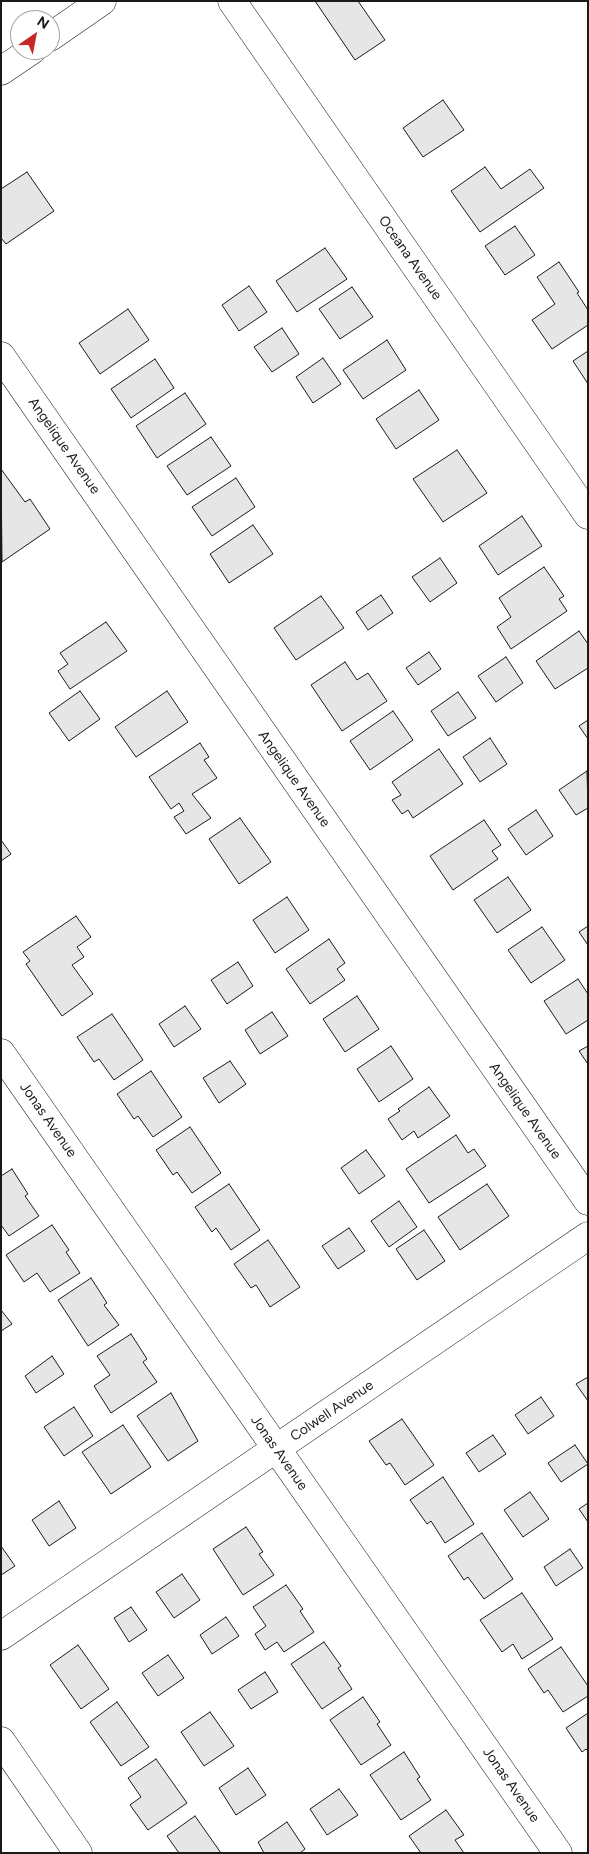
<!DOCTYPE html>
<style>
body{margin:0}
#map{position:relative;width:589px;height:1854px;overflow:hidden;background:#fff;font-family:Figtree,sans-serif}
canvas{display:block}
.frame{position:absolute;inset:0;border:2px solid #1a1a1a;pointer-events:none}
.north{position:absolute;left:10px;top:10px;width:50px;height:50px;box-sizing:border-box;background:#fff;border:1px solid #a3a3a3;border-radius:50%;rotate:33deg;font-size:14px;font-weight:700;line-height:20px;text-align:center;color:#1a1a1a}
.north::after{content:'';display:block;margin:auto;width:18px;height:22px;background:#c62828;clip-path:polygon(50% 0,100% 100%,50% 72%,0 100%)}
</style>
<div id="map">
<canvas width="589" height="1854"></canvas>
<div class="frame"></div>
<div class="north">N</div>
</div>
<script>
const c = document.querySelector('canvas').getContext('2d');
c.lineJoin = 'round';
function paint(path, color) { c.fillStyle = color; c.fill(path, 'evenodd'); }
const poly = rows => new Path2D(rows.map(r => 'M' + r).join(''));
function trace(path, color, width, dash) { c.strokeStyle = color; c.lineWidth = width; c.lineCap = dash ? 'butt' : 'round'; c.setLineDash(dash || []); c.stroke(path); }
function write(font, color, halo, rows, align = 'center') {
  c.font = font + ' Figtree,sans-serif'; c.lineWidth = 4; c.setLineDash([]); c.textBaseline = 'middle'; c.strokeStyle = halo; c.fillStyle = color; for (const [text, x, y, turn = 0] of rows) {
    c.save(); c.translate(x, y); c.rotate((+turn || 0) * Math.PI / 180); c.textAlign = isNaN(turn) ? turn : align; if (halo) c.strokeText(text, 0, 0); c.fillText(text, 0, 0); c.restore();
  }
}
const building = poly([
 [315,1,358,1,385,40,355,60,315,1],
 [443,100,464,130,423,157,403,128,443,100],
 [485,167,501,189,530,169,544,188,480,232,451,191,485,167],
 [27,172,54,211,6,244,1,238,1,189,27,172],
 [515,226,535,255,505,275,485,246,515,226],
 [325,248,347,279,297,312,276,281,325,248],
 [559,262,579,292,577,293,588,310,588,325,552,349,532,320,555,304,537,277,559,262],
 [249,286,267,312,239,331,222,305,249,286],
 [352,287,373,317,340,339,319,309,352,287],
 [128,309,149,340,100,374,79,343,128,309],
 [282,328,299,354,272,372,254,347,282,328],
 [387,340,406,370,363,399,343,370,387,340],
 [588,351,588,384,573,361,588,351],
 [323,358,341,384,313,403,296,377,323,358],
 [155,359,174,388,131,418,111,389,155,359],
 [419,390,439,420,396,449,376,419,419,390],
 [185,393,206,424,157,458,136,426,185,393],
 [211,437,231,466,187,495,167,466,211,437],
 [457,450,487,493,443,522,413,479,457,450],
 [1,469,25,502,30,499,50,529,2,562,1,469],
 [236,478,255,507,212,536,192,507,236,478],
 [522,516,542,546,498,575,479,546,522,516],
 [253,525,273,554,229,583,210,554,253,525],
 [440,558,457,583,430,602,412,577,440,558],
 [544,567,564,596,559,599,567,611,511,649,497,627,511,617,499,598,544,567],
 [381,595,393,613,368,630,356,612,381,595],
 [321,596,344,628,296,660,274,628,321,596],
 [106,622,127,651,70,689,58,671,68,664,60,653,106,622],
 [579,631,588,644,588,668,555,689,536,661,579,631],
 [429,652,441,669,418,685,406,668,429,652],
 [506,657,523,683,496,702,478,676,506,657],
 [345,662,357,680,368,673,387,701,342,731,311,685,345,662],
 [80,691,100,719,69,741,49,713,80,691],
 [167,691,188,722,136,757,115,727,167,691],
 [458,692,476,718,448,736,431,711,458,692],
 [393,711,413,740,370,770,350,741,393,711],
 [588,720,588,739,579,726,588,720],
 [490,738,507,764,480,782,463,757,490,738],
 [200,743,209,757,204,760,217,778,192,794,211,818,186,834,174,817,184,811,179,803,171,809,149,777,200,743],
 [439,749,463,784,413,818,408,810,402,814,392,800,401,795,392,782,439,749],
 [587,771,588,808,576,815,559,790,587,771],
 [536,810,553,836,526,855,508,829,536,810],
 [240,818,271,862,239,884,209,839,240,818],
 [484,820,501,845,492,851,498,859,453,890,430,856,484,820],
 [1,840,11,854,1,861,1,840],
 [508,877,531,910,497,933,474,900,508,877],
 [287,897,309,930,275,953,253,920,287,897],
 [76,916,91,937,77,947,84,957,72,965,93,994,62,1016,26,964,30,961,23,952,76,916],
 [588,926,588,945,579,932,588,926],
 [542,927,565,960,531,983,508,950,542,927],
 [329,939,345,963,337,969,345,980,310,1004,286,969,329,939],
 [238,962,253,986,227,1004,211,980,238,962],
 [578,979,588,994,588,1020,566,1034,544,1001,578,979],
 [357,996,379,1029,345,1052,323,1019,357,996],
 [185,1006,201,1029,174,1047,159,1024,185,1006],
 [272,1012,288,1036,260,1054,245,1030,272,1012],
 [112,1014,143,1060,114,1080,99,1059,94,1062,77,1037,112,1014],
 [391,1046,413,1079,379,1102,357,1069,391,1046],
 [588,1046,588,1064,579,1051,588,1046],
 [230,1061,246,1084,219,1103,203,1078,230,1061],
 [151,1071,182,1117,153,1137,138,1116,134,1119,117,1094,151,1071],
 [429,1087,450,1116,418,1138,414,1131,402,1140,388,1119,400,1111,398,1109,429,1087],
 [190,1127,221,1173,192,1193,177,1172,173,1175,156,1150,190,1127],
 [456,1135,468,1153,474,1149,486,1166,429,1203,406,1169,456,1135],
 [366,1150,385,1176,359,1194,341,1168,366,1150],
 [12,1169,28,1194,25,1196,39,1216,9,1236,1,1225,1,1176,12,1169],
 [229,1184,260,1230,231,1250,216,1228,212,1232,195,1207,229,1184],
 [487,1184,509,1216,460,1250,438,1217,487,1184],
 [399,1201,417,1227,389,1247,371,1221,399,1201],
 [52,1225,69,1250,66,1252,80,1273,50,1292,37,1273,24,1282,6,1255,52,1225],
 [349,1228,365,1251,338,1269,322,1246,349,1228],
 [424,1230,445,1261,417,1280,396,1249,424,1230],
 [268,1240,300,1287,270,1307,256,1285,251,1288,234,1264,268,1240],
 [91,1278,107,1303,104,1305,119,1325,88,1346,58,1300,91,1278],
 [1,1310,12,1324,1,1331,1,1310],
 [131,1334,147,1359,143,1362,157,1382,111,1413,94,1386,110,1375,97,1356,131,1334],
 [52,1356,64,1374,36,1393,25,1376,52,1356],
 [588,1377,588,1401,576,1384,588,1377],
 [171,1393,198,1441,168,1461,137,1416,171,1393],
 [541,1397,554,1416,528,1434,515,1415,541,1397],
 [74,1407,93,1436,64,1456,44,1427,74,1407],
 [402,1419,434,1465,405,1485,390,1463,386,1465,369,1441,402,1419],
 [123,1425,151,1467,111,1494,82,1452,123,1425],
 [493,1435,506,1454,479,1472,466,1453,493,1435],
 [575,1445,588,1464,561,1482,548,1463,575,1445],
 [443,1477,474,1524,445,1543,431,1521,427,1524,410,1500,443,1477],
 [530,1492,549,1519,523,1537,504,1510,530,1492],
 [59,1501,76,1528,49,1546,32,1520,59,1501],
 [588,1503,588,1522,579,1509,588,1503],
 [246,1527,263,1552,259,1554,274,1575,243,1595,213,1549,246,1527],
 [482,1533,513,1579,484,1599,468,1577,464,1580,448,1556,482,1533],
 [1,1546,15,1566,1,1575,1,1546],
 [570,1549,583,1568,556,1586,544,1567,570,1549],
 [182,1574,200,1600,174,1618,156,1592,182,1574],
 [286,1585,303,1609,300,1611,314,1632,284,1652,277,1642,265,1650,255,1634,266,1626,253,1607,286,1585],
 [522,1593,553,1639,522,1659,513,1644,502,1652,480,1620,522,1593],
 [131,1607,147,1630,129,1642,114,1618,131,1607],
 [226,1617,239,1636,212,1654,200,1635,226,1617],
 [324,1642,341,1666,338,1668,352,1689,322,1709,291,1664,324,1642],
 [78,1645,109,1689,81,1709,50,1665,78,1645],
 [561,1647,588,1686,588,1696,563,1712,548,1690,544,1693,528,1669,561,1647],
 [168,1655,184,1678,158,1696,142,1673,168,1655],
 [265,1672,278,1692,251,1709,238,1690,265,1672],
 [363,1697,380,1722,377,1724,391,1745,361,1765,330,1720,363,1697],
 [117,1702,149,1747,121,1766,90,1722,117,1702],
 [210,1712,234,1746,204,1766,181,1732,210,1712],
 [588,1713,588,1751,586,1749,582,1752,566,1728,588,1713],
 [404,1752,420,1777,417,1779,431,1800,401,1820,370,1775,404,1752],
 [156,1759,187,1803,148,1830,130,1805,141,1797,128,1778,156,1759],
 [248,1768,266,1795,236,1815,219,1788,248,1768],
 [339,1789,358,1815,327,1835,310,1809,339,1789],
 [446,1810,464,1835,455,1840,464,1853,421,1853,409,1836,446,1810],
 [195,1816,221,1853,179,1853,167,1836,195,1816],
 [287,1822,305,1849,300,1853,264,1853,258,1842,287,1822]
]);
paint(building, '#e6e6e6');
trace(building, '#1a1a1a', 1);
const street = poly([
 [232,1,588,515],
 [1,356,588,1201],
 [1,1053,558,1853],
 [1,1636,588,1236],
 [1,1741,78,1853]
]);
const secondary = poly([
 [50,37,102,1],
 [1,71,32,50]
]);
trace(street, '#1a1a1a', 29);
trace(secondary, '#1a1a1a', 29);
trace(street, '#fff', 28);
trace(secondary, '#fff', 28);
write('14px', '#1a1a1a', '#fff', [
 ["Oceana Avenue",410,258,55],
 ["Angelique Avenue",64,446,55],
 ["Angelique Avenue",294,779,55],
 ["Angelique Avenue",525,1111,55],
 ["Jonas Avenue",48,1120,55],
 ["Colwell Avenue",332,1411,-34],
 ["Jonas Avenue",279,1453,55],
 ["Jonas Avenue",511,1785,55]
]);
</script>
